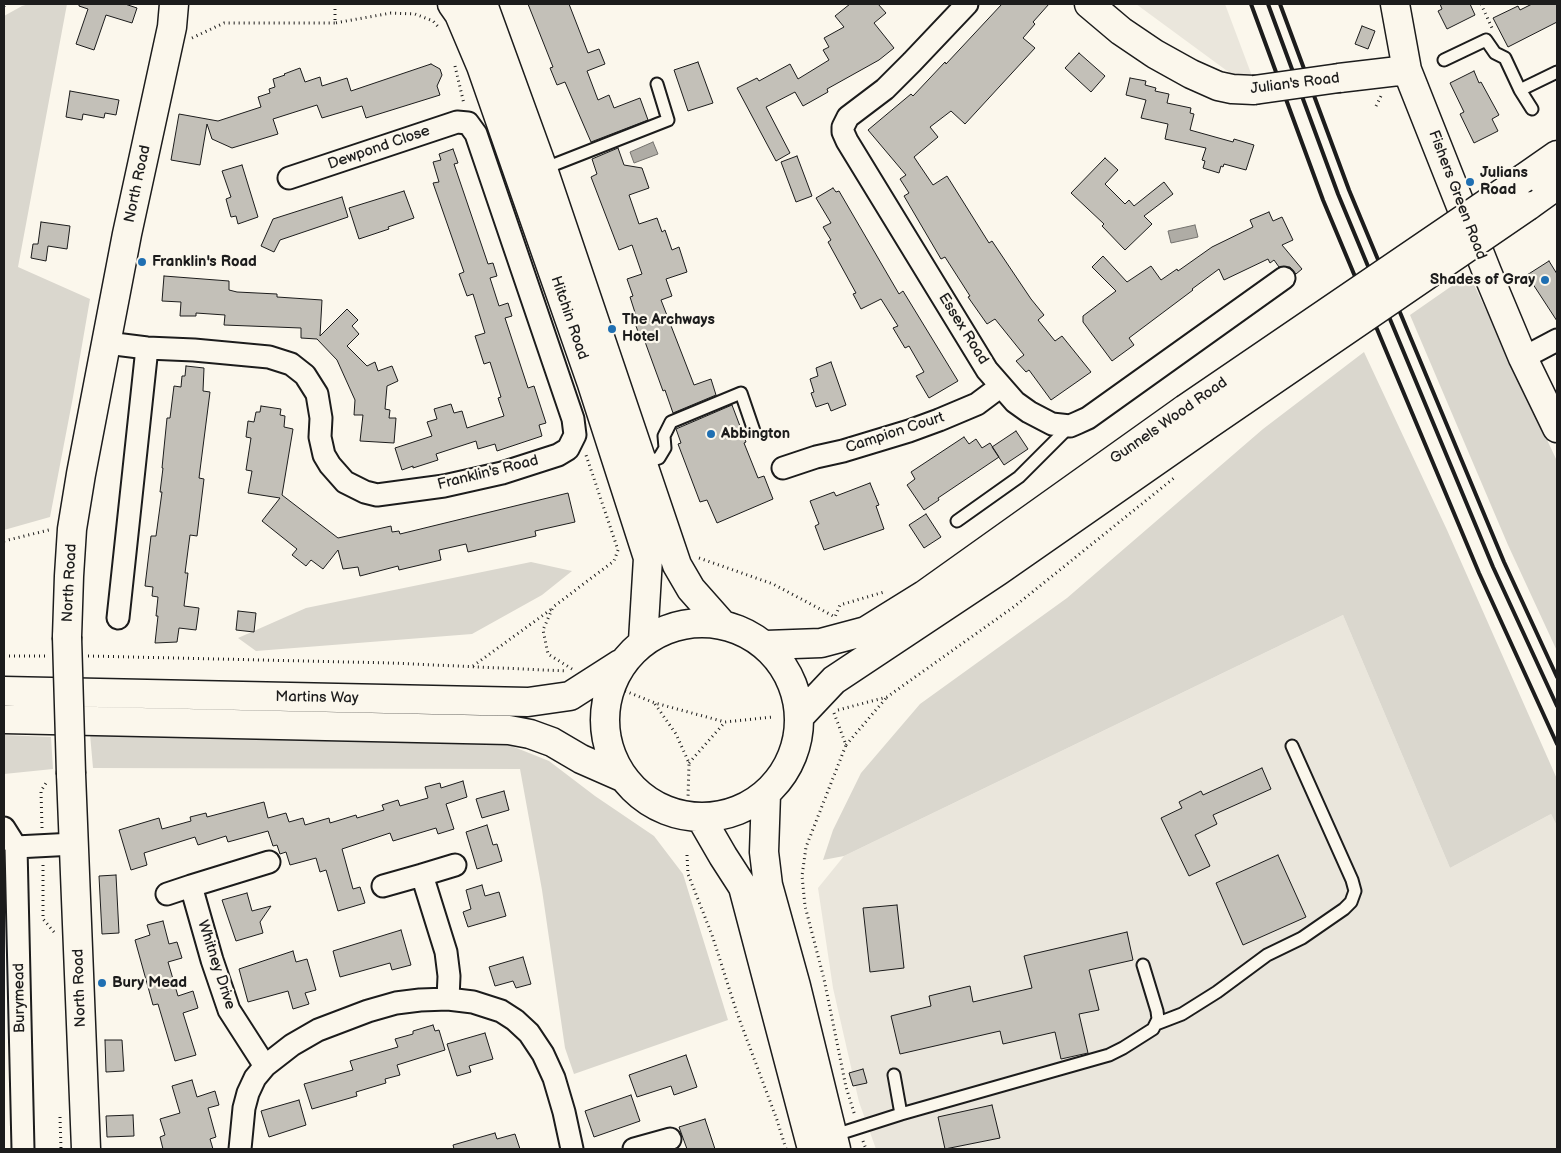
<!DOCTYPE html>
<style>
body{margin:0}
#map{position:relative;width:1561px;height:1153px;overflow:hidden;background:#fbf7ec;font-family:"Balsamiq Sans",sans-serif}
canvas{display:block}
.frame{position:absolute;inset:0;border:5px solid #1c1c1c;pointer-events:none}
</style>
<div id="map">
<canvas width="1561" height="1153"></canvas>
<div class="frame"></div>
</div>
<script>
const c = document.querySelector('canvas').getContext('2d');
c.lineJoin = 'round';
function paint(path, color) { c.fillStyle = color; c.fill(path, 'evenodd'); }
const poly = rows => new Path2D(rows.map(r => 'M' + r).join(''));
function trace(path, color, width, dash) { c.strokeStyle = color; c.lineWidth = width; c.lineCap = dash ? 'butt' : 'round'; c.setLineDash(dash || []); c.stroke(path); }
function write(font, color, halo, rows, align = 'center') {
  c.font = font + ' "Balsamiq Sans",sans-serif'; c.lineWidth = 4.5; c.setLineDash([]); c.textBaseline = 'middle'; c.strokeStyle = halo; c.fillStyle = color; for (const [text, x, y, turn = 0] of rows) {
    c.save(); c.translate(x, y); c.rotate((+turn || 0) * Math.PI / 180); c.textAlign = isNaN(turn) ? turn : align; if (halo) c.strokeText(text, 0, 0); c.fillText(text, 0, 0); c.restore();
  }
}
paint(poly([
 [1136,4,1225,4,1252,76,1234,76],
 [1343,615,1450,868,1551,814,1557,826,1557,1149,876,1149,859,1102,833,988,818,888,844,856]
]), '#eae6dc');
paint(poly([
 [29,4,67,4,18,267,90,299,73,397,50,517,4,530,4,16,22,6],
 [1469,274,1557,461,1557,651,1508,545,1410,315],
 [1364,352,1447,530,1557,779,1557,826,1551,814,1450,868,1343,615,844,856,823,860,833,830,861,773,920,704,1067,598,1263,429],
 [531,562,572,571,542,595,472,634,256,651,238,638,306,608],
 [90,734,504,743,549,761,595,796,654,836,683,874,728,1020,574,1074,565,1048,542,890,520,769,93,768],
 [4,735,51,737,53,769,4,774]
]), '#dad7ce');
const water = poly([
 [653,142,658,154,634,163,630,152,653,142],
 [1195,225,1198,237,1171,243,1168,231,1195,225]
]);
paint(water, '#afaca5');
trace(water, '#74726e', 1);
const building = poly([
 [79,4,125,4,137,8,132,23,106,15,94,50,76,44,88,9,79,6,79,4],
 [528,4,569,4,588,53,599,49,605,64,587,71,598,100,609,95,614,108,640,98,648,120,591,142,565,82,557,85,550,68,553,67,528,4],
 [850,4,878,4,886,13,874,23,894,48,879,60,827,89,828,92,803,106,795,92,766,107,790,153,776,161,737,88,757,78,759,81,790,64,798,79,829,60,823,50,829,47,824,38,844,27,835,16,850,4],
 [1002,4,1049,4,1033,22,1035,24,1023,38,1035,48,965,124,951,111,930,127,938,137,914,157,933,185,947,176,989,243,992,241,1031,299,1044,315,1038,320,1055,341,1062,336,1091,372,1051,400,1029,370,1026,372,1016,361,1024,355,995,319,987,324,968,297,970,296,945,257,941,259,904,196,909,193,900,179,906,175,868,130,911,94,913,96,945,62,946,64,1002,4],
 [1440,4,1470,4,1475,15,1447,29,1438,11,1442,9,1440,4],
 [1532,4,1557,4,1557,22,1508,47,1493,18,1518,6,1520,10,1532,4],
 [1362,26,1375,31,1368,49,1355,44,1362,26],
 [1079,53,1105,76,1091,92,1065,68,1079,53],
 [698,62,713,103,688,111,674,70,698,62],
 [431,64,440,69,442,75,437,86,440,95,366,118,362,106,322,118,317,105,273,119,278,134,232,148,212,139,207,124,200,165,171,160,179,114,218,121,261,107,258,97,270,93,269,89,275,87,273,79,285,75,284,74,300,68,305,82,320,77,322,86,347,78,351,91,431,64],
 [1474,71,1479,83,1481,82,1499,115,1492,119,1498,131,1474,143,1460,114,1464,112,1450,83,1474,71],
 [1130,78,1146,81,1145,85,1156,88,1155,91,1169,94,1167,103,1191,108,1190,113,1194,114,1190,130,1233,142,1234,139,1254,145,1246,170,1224,164,1223,167,1221,166,1219,173,1203,168,1205,161,1202,160,1206,148,1165,139,1168,124,1141,118,1146,100,1126,95,1130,78],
 [70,91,119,100,116,115,105,113,104,118,83,114,82,120,66,117,70,91],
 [618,148,624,165,642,168,649,188,629,195,639,224,657,218,662,232,665,230,672,250,679,247,687,272,666,279,672,296,661,300,694,385,711,379,716,395,673,413,665,390,663,391,644,339,641,340,636,326,639,325,630,297,633,296,627,279,642,274,632,245,619,250,591,177,597,174,592,159,618,148],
 [453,149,458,163,454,164,488,264,493,263,497,276,490,278,499,306,508,303,512,316,505,318,528,388,534,386,546,423,539,425,542,436,497,451,495,444,478,449,476,441,436,454,438,460,413,468,413,466,402,470,395,448,432,436,427,422,437,419,434,409,451,404,454,413,462,411,467,428,504,416,498,398,501,397,490,362,484,364,475,336,485,333,473,294,467,296,459,274,464,272,433,183,439,182,433,162,441,160,439,154,453,149],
 [797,156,812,196,796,202,781,162,797,156],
 [1105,158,1118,170,1105,184,1125,204,1129,200,1134,206,1164,182,1173,194,1144,216,1152,224,1125,250,1102,226,1104,224,1071,193,1105,158],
 [242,165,258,217,238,224,236,216,231,217,226,199,231,197,222,171,242,165],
 [833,188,836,192,839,191,899,294,903,291,958,381,929,398,916,376,924,372,909,346,905,348,893,328,898,326,881,299,861,309,853,294,856,293,828,242,831,240,823,227,831,223,816,198,833,188],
 [404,191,414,218,388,227,389,229,359,239,349,208,404,191],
 [342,197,348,217,280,240,274,252,261,246,273,219,342,197],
 [1269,212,1273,221,1282,217,1293,240,1282,245,1302,269,1296,274,1290,267,1279,267,1274,260,1270,263,1268,259,1224,280,1219,269,1192,289,1193,290,1129,338,1134,345,1112,361,1083,322,1083,316,1116,291,1092,267,1103,256,1127,282,1151,266,1161,280,1177,269,1178,271,1212,247,1253,227,1250,220,1269,212],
 [41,222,70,226,67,249,48,246,46,261,31,258,33,244,38,244,41,222],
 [1549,261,1557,274,1557,321,1527,275,1549,261],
 [164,276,229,281,229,290,237,292,277,294,277,297,322,300,320,336,347,309,358,320,352,326,359,334,347,346,367,366,375,362,378,371,392,366,398,381,387,386,385,409,390,410,389,418,396,418,394,443,360,441,363,415,354,415,355,400,337,360,317,339,301,338,301,328,224,325,225,315,196,313,196,316,180,316,181,302,162,301,164,276],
 [831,362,846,405,831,411,828,403,816,407,811,393,814,392,810,379,818,376,816,368,831,362],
 [186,366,204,368,203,391,210,392,199,478,204,479,197,536,190,535,185,573,188,573,184,606,199,608,196,630,179,628,177,642,155,643,158,616,156,616,158,597,152,596,153,587,145,586,151,536,156,536,162,492,160,492,163,468,162,468,167,418,170,418,174,386,181,387,182,376,185,376,186,366],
 [732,405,746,442,744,443,758,478,764,476,773,499,717,523,707,500,700,502,678,444,681,443,676,429,732,405],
 [261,406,281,409,280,415,285,416,284,427,293,429,282,495,338,538,391,526,392,532,399,531,400,534,568,493,575,522,535,531,536,536,468,552,466,544,439,550,441,560,399,570,398,566,360,576,358,567,343,569,338,550,323,569,311,560,306,566,292,555,297,549,262,521,280,498,248,493,252,471,246,470,251,438,246,437,248,421,254,422,256,412,260,412,261,406],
 [1016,431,1028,449,1004,465,992,447,1016,431],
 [964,437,969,444,976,439,982,448,990,443,999,457,938,498,939,500,924,510,907,485,915,479,911,472,964,437],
 [870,483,879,505,876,506,884,529,824,550,815,526,819,524,810,501,834,492,836,496,870,483],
 [926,514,941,537,924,548,909,525,926,514],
 [238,611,256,613,254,632,236,630,238,611],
 [1262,768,1271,789,1213,815,1217,824,1195,835,1210,866,1189,876,1161,818,1182,808,1179,802,1201,791,1203,795,1262,768],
 [463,781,467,797,446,804,454,829,438,834,436,828,393,841,390,833,342,849,353,889,360,887,365,903,338,911,326,870,320,872,316,858,290,865,286,852,280,854,277,845,273,846,268,831,228,842,226,836,198,845,195,837,144,853,147,865,131,870,119,830,159,818,162,829,191,821,190,817,206,813,207,817,264,802,268,818,286,813,289,822,303,818,305,825,329,818,330,823,356,815,357,818,384,810,382,805,398,800,400,806,428,798,425,787,440,783,441,788,463,781],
 [504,791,509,810,482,818,476,799,504,791],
 [487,825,493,845,497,844,502,861,477,869,466,832,487,825],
 [1278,855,1306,917,1243,945,1216,883,1278,855],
 [116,875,119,933,102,934,99,876,116,875],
 [482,885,485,896,499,892,506,916,468,927,463,912,471,909,466,890,482,885],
 [247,893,252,911,271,906,260,922,263,933,236,941,222,900,247,893],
 [897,905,904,968,870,972,863,908,897,905],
 [163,921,169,944,177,942,182,958,168,962,178,996,193,991,198,1008,183,1013,196,1055,175,1061,158,1004,153,1005,135,940,150,935,147,925,163,921],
 [401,930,411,965,392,970,390,963,340,977,333,951,401,930],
 [1127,932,1133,960,1089,970,1099,1010,1079,1014,1088,1053,1061,1059,1055,1032,1003,1044,1000,1031,900,1054,891,1016,931,1006,929,996,970,986,973,1002,1032,988,1024,956,1127,932],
 [293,951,296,962,307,959,316,990,305,993,309,1004,293,1009,288,991,248,1002,239,969,293,951],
 [523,957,531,984,516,988,513,981,495,986,489,967,523,957],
 [433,1025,435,1031,439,1030,445,1050,397,1065,400,1075,385,1079,386,1083,356,1092,357,1096,312,1109,304,1084,353,1070,350,1061,398,1047,395,1039,413,1034,413,1031,433,1025],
 [485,1033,493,1059,469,1066,471,1072,457,1076,447,1044,485,1033],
 [105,1040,122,1040,124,1071,106,1072,105,1040],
 [686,1055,697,1087,674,1095,671,1086,637,1097,629,1075,686,1055],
 [863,1069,867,1083,853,1086,849,1073,863,1069],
 [192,1080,197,1097,215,1091,219,1105,208,1108,216,1137,210,1139,213,1149,163,1149,160,1137,165,1135,160,1119,180,1113,172,1086,192,1080],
 [631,1095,640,1121,594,1137,585,1111,631,1095],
 [299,1100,306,1125,269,1137,261,1111,299,1100],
 [992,1105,1000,1138,945,1149,938,1117,992,1105],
 [133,1115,134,1136,107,1137,106,1116,133,1115],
 [705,1119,715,1149,687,1149,679,1127,705,1119],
 [495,1133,497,1139,515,1134,520,1149,454,1149,453,1145,495,1133]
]);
paint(building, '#c3c0b8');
trace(building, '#1c1c1c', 1);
const lane = poly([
 [1444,60,1486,40,1495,53,1505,58,1520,90,1557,72],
 [1520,90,1532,109],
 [543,169,668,120,657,84],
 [644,463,659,458,665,448,664,436,671,422,741,393,754,431],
 [957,521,1019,477,1070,426],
 [1156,1024,1182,1014,1217,992,1267,955,1302,938,1344,909,1351,902,1355,891,1352,880,1292,746],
 [894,1075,901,1114],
 [832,1136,901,1114,1109,1055,1123,1048,1153,1029,1158,1019,1157,1011,1143,965]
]);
const street = poly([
 [967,4,912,62,885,89,848,117,843,127,843,132,847,141,987,370,1015,402,1029,412,1052,424,1070,426,1077,423,1088,418,1284,278],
 [107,343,147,348,194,350,269,357,291,364,305,375,317,394,321,418,320,437,324,455,330,465,345,482,365,492,377,495,444,486,502,473,558,455,568,449,575,435,573,419,476,134,468,123,457,122,289,178],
 [1523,358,1557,340],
 [783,468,816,457,843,451,909,431,939,420,977,404,1001,386],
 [118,618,147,348],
 [4,828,16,847],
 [422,875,455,865],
 [383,886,422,875,446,952,449,976,448,999],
 [167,894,191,886],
 [265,1066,229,1010,212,960,191,886,269,862],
 [23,1149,16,847,74,844],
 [240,1149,244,1108,248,1093,255,1078,265,1066,292,1045,318,1030,368,1011,396,1003,420,1000,448,999,473,1002,501,1011,515,1020,529,1033,543,1054,554,1078,564,1112,572,1149],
 [634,1149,670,1139]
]);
const secondary = poly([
 [1089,4,1121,31,1155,54,1191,74,1218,86,1232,89,1254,90],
 [1395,4,1407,70,1487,272,1523,358,1557,428],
 [1339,78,1407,70],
 [67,637,69,576,72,529,81,474,127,234,172,27,174,4],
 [71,774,86,1149]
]);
const primary = poly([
 [452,4,459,14,481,66,592,384,648,558,643,641],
 [483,4,543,169,677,565,691,589,722,624],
 [1524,178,1557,155],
 [1528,206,1557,185],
 '605 720a97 97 0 1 1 194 0a97 97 0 1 1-194 0Z',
 [766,645,821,643,866,631,924,595,1185,409],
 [4,691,528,702,570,696,620,664],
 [800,716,834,680,998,571,1202,429],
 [4,719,509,730,530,734,552,742,581,759,622,777],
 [766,794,764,852,768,885,796,986,836,1149],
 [701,818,723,856,743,887,812,1149]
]);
trace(lane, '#1c1c1c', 15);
trace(street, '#1c1c1c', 25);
trace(secondary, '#1c1c1c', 31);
trace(primary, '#1c1c1c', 31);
trace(poly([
 [335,4,335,23,391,13,415,14,433,21,440,29],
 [1481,4,1492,28],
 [4,6,7,4],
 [192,38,224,23,335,23],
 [455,66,464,104],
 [1376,106,1381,96],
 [4,541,49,530],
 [699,558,773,584,835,617,840,605,884,592],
 [4,656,47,656],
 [88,656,391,663,567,671],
 [473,666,553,608],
 [572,669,548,654,543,630,553,607,614,561,618,550,586,455],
 [625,691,655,703,725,722,773,717],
 [655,704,676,734,689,763,688,798],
 [838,710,887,697,1015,606,1174,478],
 [834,713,846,745,806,847,802,876,805,906,824,979,846,1087,855,1116],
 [846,745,887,697],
 [689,763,725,722],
 [42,828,41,791,48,780],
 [687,855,688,874,712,935,737,1013,777,1120,786,1149],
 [43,865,43,919,54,932],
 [60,1117,61,1149],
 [863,1141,866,1149]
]), '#1c1c1c', 3, [1, 4]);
trace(lane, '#fbf7ec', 11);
trace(street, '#fbf7ec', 21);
trace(secondary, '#fbf7ec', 28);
trace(primary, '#fbf7ec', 28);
trace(poly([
 [1251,4,1323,200,1479,573,1557,744],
 [1268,4,1338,194,1493,567,1557,706],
 [1280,4,1349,190,1504,562,1557,677]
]), '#1c1c1c', 4);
const secondaryBridge = poly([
 [1254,90,1339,78],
 [67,637,71,774]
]);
const primaryBridge = poly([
 [1185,409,1524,178],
 [1202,429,1528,206]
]);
trace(secondaryBridge, '#1c1c1c', 31, []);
trace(primaryBridge, '#1c1c1c', 31, []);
trace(secondaryBridge, '#fbf7ec', 28);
trace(primaryBridge, '#fbf7ec', 28);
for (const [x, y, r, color] of [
 [1470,182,5,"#1f6fb2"],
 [142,262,5,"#1f6fb2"],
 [1545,280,5,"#1f6fb2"],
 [612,329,5,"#1f6fb2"],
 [711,434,5,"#1f6fb2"],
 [102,983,5,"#1f6fb2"]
]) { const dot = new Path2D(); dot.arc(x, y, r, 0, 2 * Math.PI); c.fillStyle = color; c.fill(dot); trace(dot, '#fbf7ec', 2); }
write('15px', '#1c1c1c', '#fbf7ec', [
 ["Julian's Road",1295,84,-7],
 ["Dewpond Close",379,148,-19],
 ["North Road",138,184,-78],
 ["Fishers Green Road",1457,195,69],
 ["Hitchin Road",569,318,71],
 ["Essex Road",963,329,58],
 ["Gunnels Wood Road",1169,421,-35],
 ["Campion Court",895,433,-18],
 ["Franklin's Road",488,473,-14],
 ["North Road",70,583,-87],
 ["Martins Way",317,698,1],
 ["Whitney Drive",216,965,72],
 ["North Road",80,988,-92],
 ["Burymead",20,998,-91]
]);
write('bold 15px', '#1c1c1c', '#fbf7ec', [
 ["Julians",1480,173],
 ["Road",1480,190],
 ["Franklin's Road",152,262],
 ["Shades of Gray",1535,280,"right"],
 ["The Archways",622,320],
 ["Hotel",622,337],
 ["Abbington",721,434],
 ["Bury Mead",112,983]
], 'left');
</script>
